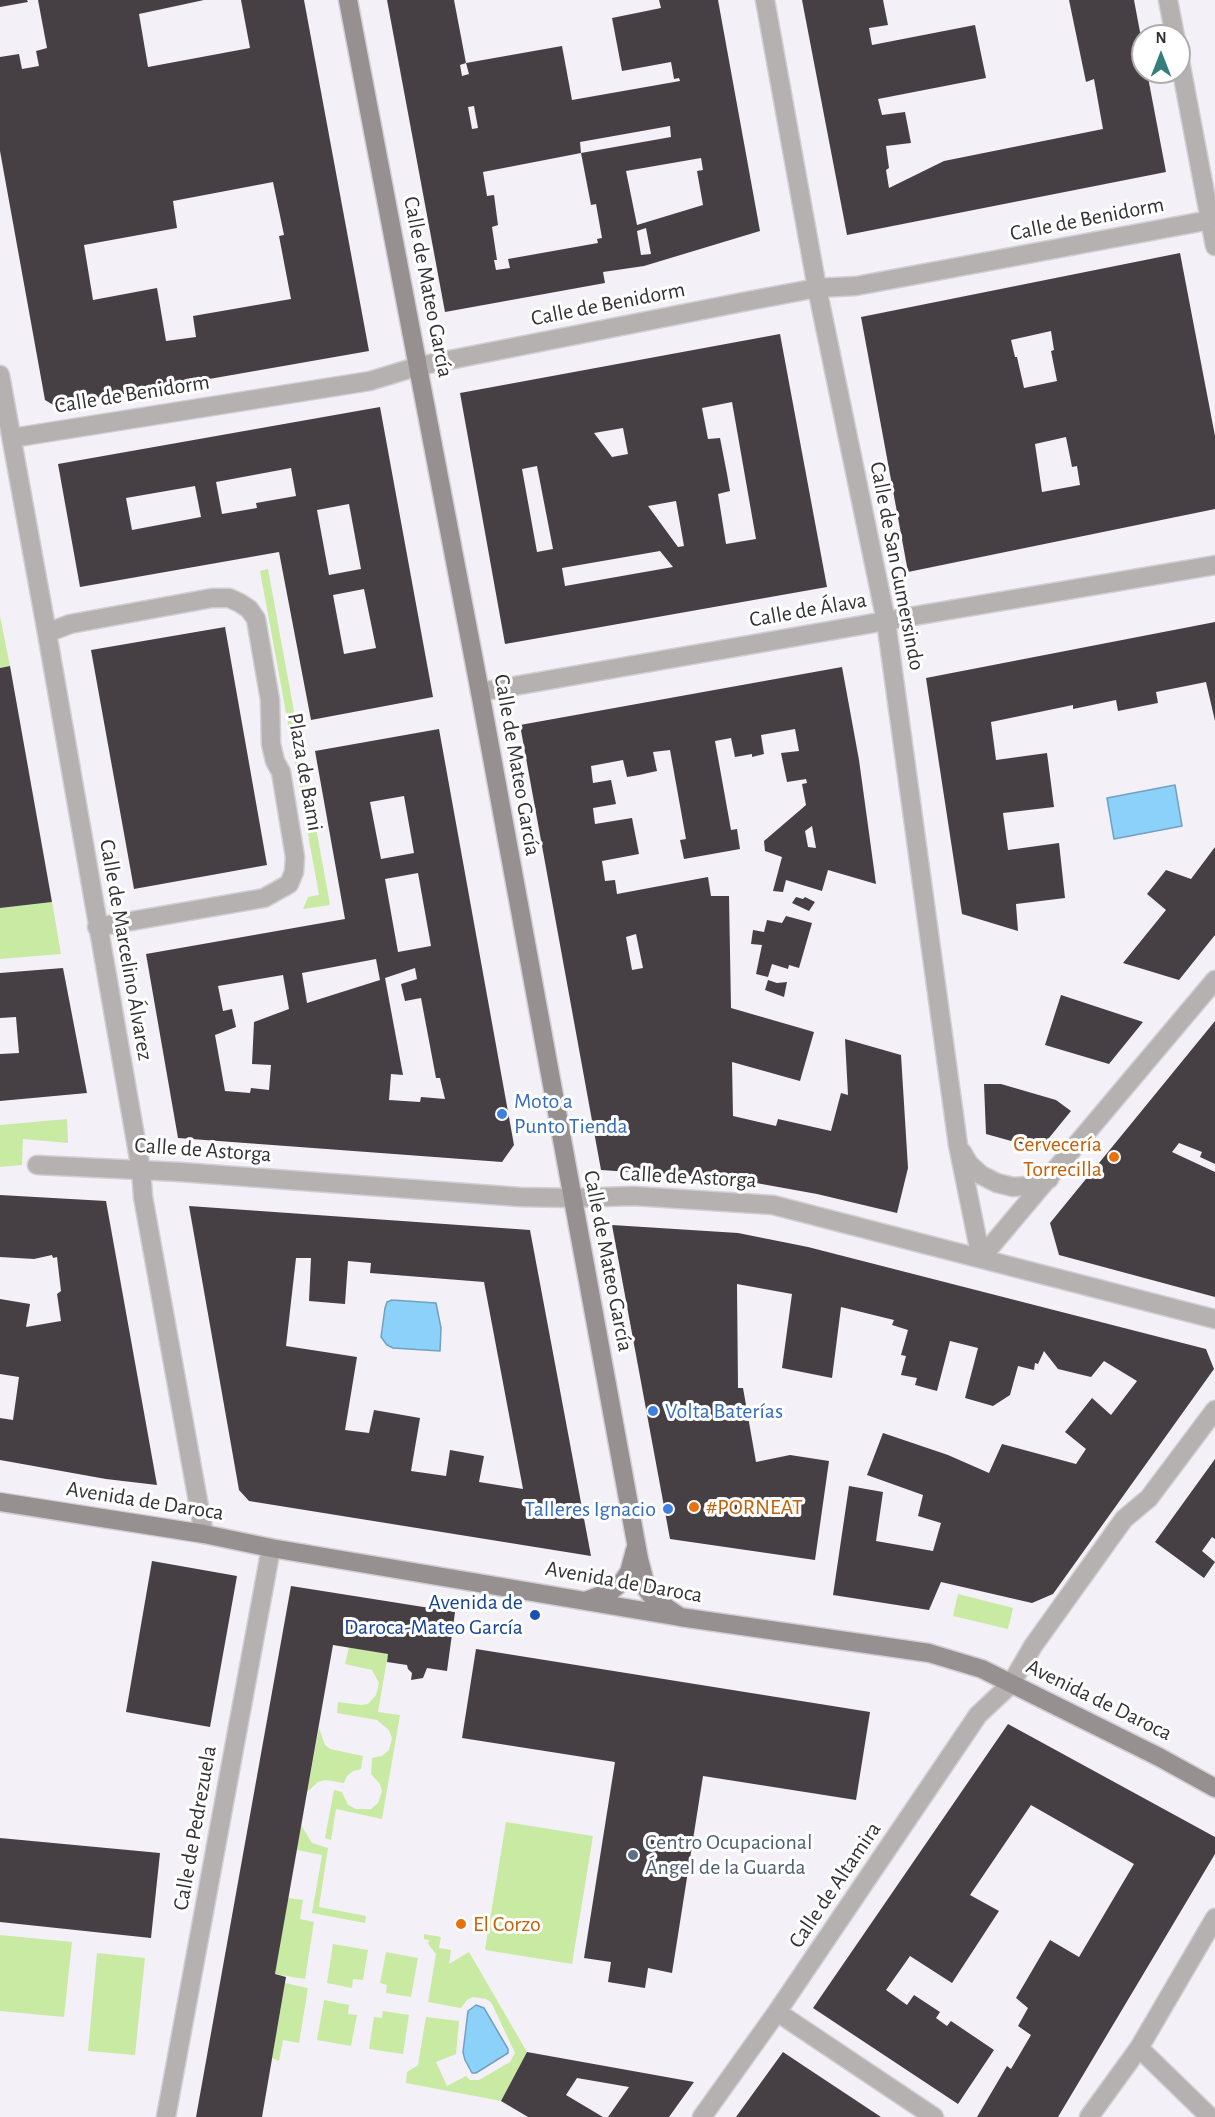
<!DOCTYPE html>
<meta charset="utf-8">
<style>
body{margin:0}
#map{position:relative;width:1215px;height:2117px;overflow:hidden;background:#f4f0f7;font-family:"Alegreya Sans",sans-serif}
canvas{display:block}
.north{position:absolute;left:1131px;top:24px;width:60px;height:60px;box-sizing:border-box;background:#fff;border:2px solid #adadae;border-radius:50%;rotate:0deg;font-size:16px;font-weight:700;line-height:24px;text-align:center;color:#333234}
.north::after{content:'';display:block;margin:auto;width:21px;height:27px;background:#357e7c;clip-path:polygon(50% 0,100% 100%,50% 72%,0 100%)}
</style>
<div id="map">
<canvas width="1215" height="2117"></canvas>
<div class="north">N</div>
</div>
<script>
const c = document.querySelector('canvas').getContext('2d');
c.lineJoin = 'round';
function paint(path, color) { c.fillStyle = color; c.fill(path, 'evenodd'); }
const poly = rows => new Path2D(rows.map(r => 'M' + r).join(''));
function trace(path, color, width, dash) { c.strokeStyle = color; c.lineWidth = width; c.lineCap = dash ? 'butt' : 'round'; c.setLineDash(dash || []); c.stroke(path); }
function write(font, color, halo, rows, align = 'center') {
  c.font = font + ' "Alegreya Sans",sans-serif'; c.lineWidth = 6; c.setLineDash([]); c.textBaseline = 'middle'; c.strokeStyle = halo; c.fillStyle = color; for (const [text, x, y, turn = 0] of rows) {
    c.save(); c.translate(x, y); c.rotate((+turn || 0) * Math.PI / 180); c.textAlign = isNaN(turn) ? turn : align; if (halo) c.strokeText(text, 0, 0); c.fillText(text, 0, 0); c.restore();
  }
}
paint(poly([
 [268,569,297,728,289,729,260,571],
 [0,616,10,666,0,668],
 [301,745,330,905,303,909,308,897,319,895,292,746],
 [52,902,61,954,0,959,0,908],
 [67,1119,68,1143,23,1139,22,1165,0,1167,0,1125],
 [958,1594,1013,1608,1008,1629,953,1616],
 [349,1647,388,1654,378,1712,400,1715,382,1819,336,1809,331,1840,325,1838,334,1790,342,1792,348,1805,356,1809,371,1809,378,1803,382,1791,380,1784,371,1774,372,1758,382,1756,389,1750,392,1738,389,1730,377,1720,337,1713,338,1702,361,1705,368,1704,376,1695,379,1683,372,1670,345,1664],
 [319,1728,325,1745,330,1749,363,1756,361,1769,353,1771,347,1776,344,1783,326,1780,318,1782,307,1792],
 [506,1822,593,1836,572,1964,485,1950],
 [301,1825,312,1843,328,1848,319,1907,366,1916,365,1923,312,1913,322,1855,297,1850],
 [288,1898,303,1900,300,1919,314,1922,305,1979,275,1974],
 [424,1934,441,1937,439,1948,451,1950,449,1964,469,1952,527,2052,501,2101,406,2083,407,2072,418,2065,426,2017,459,2021,456,2054,436,2062,447,2086,466,2076,470,2080,479,2080,510,2062,515,2053,491,2002,486,1999,473,1997,467,2000,461,2008,428,2002,436,1954,428,1944,429,1940,424,1939],
 [0,1935,72,1942,64,2017,0,2011],
 [333,1944,368,1950,363,1980,353,1979,352,1988,327,1983],
 [386,1952,418,1958,411,1997,386,1993,387,1985,380,1983],
 [97,1953,145,1958,135,2055,88,2051],
 [285,1983,308,1988,299,2043,283,2040,279,2061,272,2058],
 [324,2000,349,2005,348,2014,357,2015,351,2046,317,2040],
 [383,2011,409,2015,403,2054,369,2049,374,2017,382,2018]
]), '#c8eaa3');
const water = poly([
 [1175,785,1182,826,1114,839,1107,798,1175,785],
 [392,1300,436,1303,441,1328,440,1351,393,1348,387,1345,381,1337,385,1308,387,1302,392,1300],
 [476,2005,484,2008,508,2049,508,2053,476,2073,472,2073,465,2060,463,2052,468,2011,476,2005]
]);
paint(water, '#8cd1fa');
trace(water, '#71a1bf', 1.5);
paint(poly([
 [0,0,27,0,28,2,0,7],
 [38,0,204,0,139,14,148,67,250,48,241,0,304,0,369,351,55,406,45,400,0,151,0,57,19,54,22,69,39,66,36,51,47,48],
 [273,182,284,235,279,236,291,299,193,316,196,337,166,341,157,288,93,300,84,245,177,228,173,201],
 [387,0,454,0,466,63,460,65,462,76,469,74,466,63,562,46,572,100,680,81,679,78,674,79,671,62,622,71,612,18,661,8,659,0,718,0,760,231,644,266,603,272,605,283,445,312],
 [474,106,478,128,472,129,468,107],
 [670,126,671,137,581,153,580,142],
 [581,153,591,205,596,204,602,238,597,239,598,243,508,259,510,268,496,270,494,260,497,260,492,227,498,225,494,195,487,196,483,172],
 [701,158,703,170,697,171,703,205,637,225,626,171],
 [646,228,651,254,641,255,637,231],
 [802,0,883,0,888,25,869,28,872,45,975,25,986,78,878,99,882,115,905,112,911,143,886,146,889,168,886,170,889,188,944,161,1103,129,1094,79,1086,82,1069,0,1134,0,1143,48,1143,72,1147,72,1166,172,847,235],
 [1180,253,1215,436,1215,509,908,572,861,317],
 [1051,331,1054,350,1051,351,1057,381,1024,388,1017,357,1015,357,1011,340],
 [1066,437,1072,467,1077,466,1080,485,1042,492,1035,444],
 [780,334,827,587,505,644,460,393],
 [732,402,756,539,726,544,718,494,730,491,727,474,720,438,708,439,702,408],
 [623,428,628,454,612,457,594,433],
 [537,466,553,549,537,552,522,469],
 [676,501,684,546,678,547,648,506],
 [660,551,673,567,565,586,562,568],
 [380,407,433,697,311,720,279,552,80,587,58,464],
 [291,468,296,496,256,503,257,508,222,514,216,482],
 [195,486,201,517,132,530,126,498],
 [349,504,361,569,329,575,317,510],
 [364,589,376,648,344,654,333,595],
 [1215,622,1215,721,1206,682,1156,692,1158,703,1118,711,1116,700,1073,709,1073,705,991,722,996,760,1047,753,1054,807,1003,813,1008,850,1059,843,1065,898,1016,904,1018,931,962,914,926,678],
 [225,627,267,865,134,889,91,650],
 [10,666,52,902,0,908,0,668],
 [842,667,859,760,876,884,828,870,822,891,786,880,783,892,773,891,782,857,765,851,764,841,806,805,802,784,807,783,806,779,787,782,781,753,799,751,795,729,761,735,764,754,752,757,752,754,735,757,731,738,715,741,731,830,737,829,740,849,684,859,680,840,686,839,670,750,653,752,657,771,639,775,627,777,623,760,591,766,593,783,611,780,616,804,593,808,595,824,632,818,639,854,602,861,605,881,615,880,617,894,708,877,711,896,729,896,731,1008,814,1032,800,1081,732,1062,733,1116,776,1126,778,1119,831,1131,841,1093,848,1095,845,1039,901,1055,908,1168,897,1213,817,1194,734,1179,601,1170,520,725],
 [812,826,816,848,808,847,805,831],
 [636,934,643,968,632,970,626,937],
 [439,729,514,1145,502,1162,178,1138,146,954,345,919,315,751],
 [404,796,414,853,381,859,370,802],
 [418,873,431,946,398,952,385,879],
 [376,959,380,980,307,1003,302,973],
 [415,968,417,979,401,984,405,1001,421,998,436,1078,440,1078,445,1099,421,1097,420,1102,389,1100,391,1074,403,1075,385,978],
 [283,975,289,1009,254,1022,252,1064,271,1065,269,1090,251,1088,250,1093,225,1091,215,1035,236,1027,232,1009,223,1011,218,986],
 [1215,847,1215,935,1179,980,1123,963,1166,910,1147,894,1166,870,1191,879],
 [796,897,803,899,805,897,815,902,809,911,792,903],
 [786,916,812,923,799,968,789,965,788,969,772,964,768,977,756,974,762,945,751,944,753,930,764,932,767,920,782,923],
 [63,968,87,1093,0,1101,0,1054,19,1053,16,1017,0,1018,0,973],
 [768,980,777,983,787,982,784,997,765,990],
 [1061,995,1143,1022,1109,1064,1045,1045],
 [1215,1021,1215,1164,1200,1157,1202,1152,1179,1143,1172,1152,1215,1172,1215,1297,1059,1255,1050,1223],
 [984,1084,1001,1084,1056,1100,1071,1111,1040,1149,986,1134],
 [0,1195,106,1201,157,1485,106,1479,0,1460,0,1418,13,1420,19,1377,0,1374,0,1299,30,1304,26,1327,61,1321,57,1294,61,1291,57,1257,53,1258,52,1255,34,1259,0,1257],
 [189,1206,530,1230,591,1556,249,1501,239,1490],
 [296,1258,311,1258,309,1301,345,1304,348,1261,371,1263,370,1273,484,1282,523,1489,479,1482,484,1456,450,1450,446,1476,411,1471,420,1418,374,1410,369,1433,345,1430,357,1357,286,1346],
 [612,1225,738,1233,808,1247,1206,1349,1214,1369,1053,1594,1032,1603,941,1582,929,1610,833,1595,849,1486,883,1492,876,1541,933,1551,941,1523,918,1516,923,1495,867,1475,883,1433,948,1455,989,1473,1002,1444,1076,1464,1086,1449,1065,1432,1092,1398,1111,1415,1137,1381,1104,1361,1091,1377,1058,1369,1044,1351,1038,1364,1035,1363,1034,1370,1018,1366,1010,1395,993,1406,965,1398,978,1348,950,1341,937,1391,915,1385,917,1378,901,1375,906,1356,901,1355,908,1330,892,1325,894,1320,841,1307,832,1378,782,1368,792,1294,737,1284,738,1388,743,1388,756,1462,790,1455,829,1461,815,1560,670,1539],
 [1215,1459,1215,1539,1212,1537,1202,1551,1215,1562,1204,1578,1155,1542],
 [152,1561,237,1576,210,1727,126,1712],
 [291,1586,455,1612,447,1671,427,1668,423,1678,411,1680,412,1673,408,1669,407,1665,387,1662,388,1654,333,1645,275,1974,286,1977,262,2117,196,2117],
 [476,1649,870,1712,856,1800,703,1776,672,1973,648,1968,645,1988,608,1982,611,1962,584,1958,615,1762,462,1738],
 [1008,1724,1215,1837,1215,1854,1058,2117,977,2117,1007,2066,1011,2069,1031,2035,1018,2026,1028,2008,1016,1998,1050,1940,1079,1957,1134,1864,1031,1805,970,1895,999,1911,952,1983,910,1956,886,1990,907,2005,914,1995,940,2012,936,2018,947,2026,951,2021,994,2050,958,2104,813,2008],
 [0,1838,160,1853,151,1938,0,1922],
 [527,2052,694,2082,669,2117,608,2117,629,2087,577,2078,566,2095,603,2117,528,2117,501,2101],
 [783,2052,810,2070,881,2117,736,2117]
]), '#464044');
const street = poly([
 [765,0,817,288,886,621,958,1145,981,1258],
 [1168,0,1175,36],
 [1179,56,1215,246],
 [0,375,47,633,141,1170,143,1197,204,1534],
 [12,438,370,381,419,366,748,301,817,288,856,286,1215,219],
 [47,633,70,624,212,598,229,598,240,603,249,609,256,619,270,700,271,744,275,761,281,772,295,857,294,872,289,884,264,898,97,927],
 [480,692,920,615,1215,565],
 [962,1152,969,1164,981,1175,997,1183,1013,1187,1027,1186,1049,1179],
 [37,1165,180,1172,520,1197,571,1198,634,1196,773,1205,1215,1319],
 [981,1258,1215,980],
 [777,2012,934,2117],
 [1139,2048,1210,2117],
 [166,2117,271,1548],
 [702,2117,777,2012,978,1715,1011,1684,1033,1646,1124,1519,1149,1498,1215,1410],
 [1089,2117,1139,2048,1215,1918]
]);
const secondary = poly([
 [348,0,480,692,639,1559,647,1590,654,1599,680,1617],
 [0,1502,204,1534,271,1548,680,1617,929,1653,982,1669,1159,1757,1215,1788],
 [588,1600,610,1592,623,1581,629,1572,635,1550]
]);
trace(street, '#d1ced4', 21);
trace(secondary, '#d1ced4', 21);
trace(street, '#b4b1b0', 18);
trace(secondary, '#969190', 18);
for (const [x, y, r, color] of [
 [502,1114,6,"#3f7fe0"],
 [1114,1157,6,"#e8710a"],
 [653,1411,6,"#3f7fe0"],
 [694,1507,6,"#e8710a"],
 [668,1509,6,"#3f7fe0"],
 [535,1615,6,"#1a4fb4"],
 [633,1855,6,"#5c6f8a"],
 [461,1924,6,"#e8710a"]
]) { const dot = new Path2D(); dot.arc(x, y, r, 0, 2 * Math.PI); c.fillStyle = color; c.fill(dot); trace(dot, '#fff', 2); }
write('22px', '#333234', '#fff', [
 ["Calle de Benidorm",1087,219,-11],
 ["Calle de Mateo García",428,287,79],
 ["Calle de Benidorm",608,304,-11],
 ["Calle de Benidorm",132,394,-9],
 ["Calle de San Gumersindo",897,566,79],
 ["Calle de Álava",808,610,-10],
 ["Calle de Mateo García",517,765,80],
 ["Plaza de Bami",305,772,80],
 ["Calle de Marcelino Álvarez",126,950,80],
 ["Calle de Astorga",203,1150,4],
 ["Calle de Astorga",688,1177,3],
 ["Calle de Mateo García",608,1261,79],
 ["Avenida de Daroca",145,1501,9],
 ["Avenida de Daroca",624,1582,10],
 ["Avenida de Daroca",1099,1700,26],
 ["Calle de Pedrezuela",195,1828,-80],
 ["Calle de Altamira",835,1885,-56]
]);
write('22px', '#366cbe', '#fff', [
 ["Moto a",514,1101],
 ["Punto Tienda",514,1126],
 ["Volta Baterías",665,1411],
 ["Talleres Ignacio",656,1509,"right"]
], 'left');
write('22px', '#c56008', '#fff', [
 ["Cervecería",1102,1144,"right"],
 ["Torrecilla",1102,1169,"right"],
 ["#PORNEAT",706,1507],
 ["El Corzo",473,1924]
], 'left');
write('22px', '#164399', '#fff', [
 ["Avenida de",523,1602],
 ["Daroca-Mateo García",523,1627]
], 'right');
write('22px', '#4e5e75', '#fff', [
 ["Centro Ocupacional",645,1842],
 ["Ángel de la Guarda",645,1867]
], 'left');
</script>
